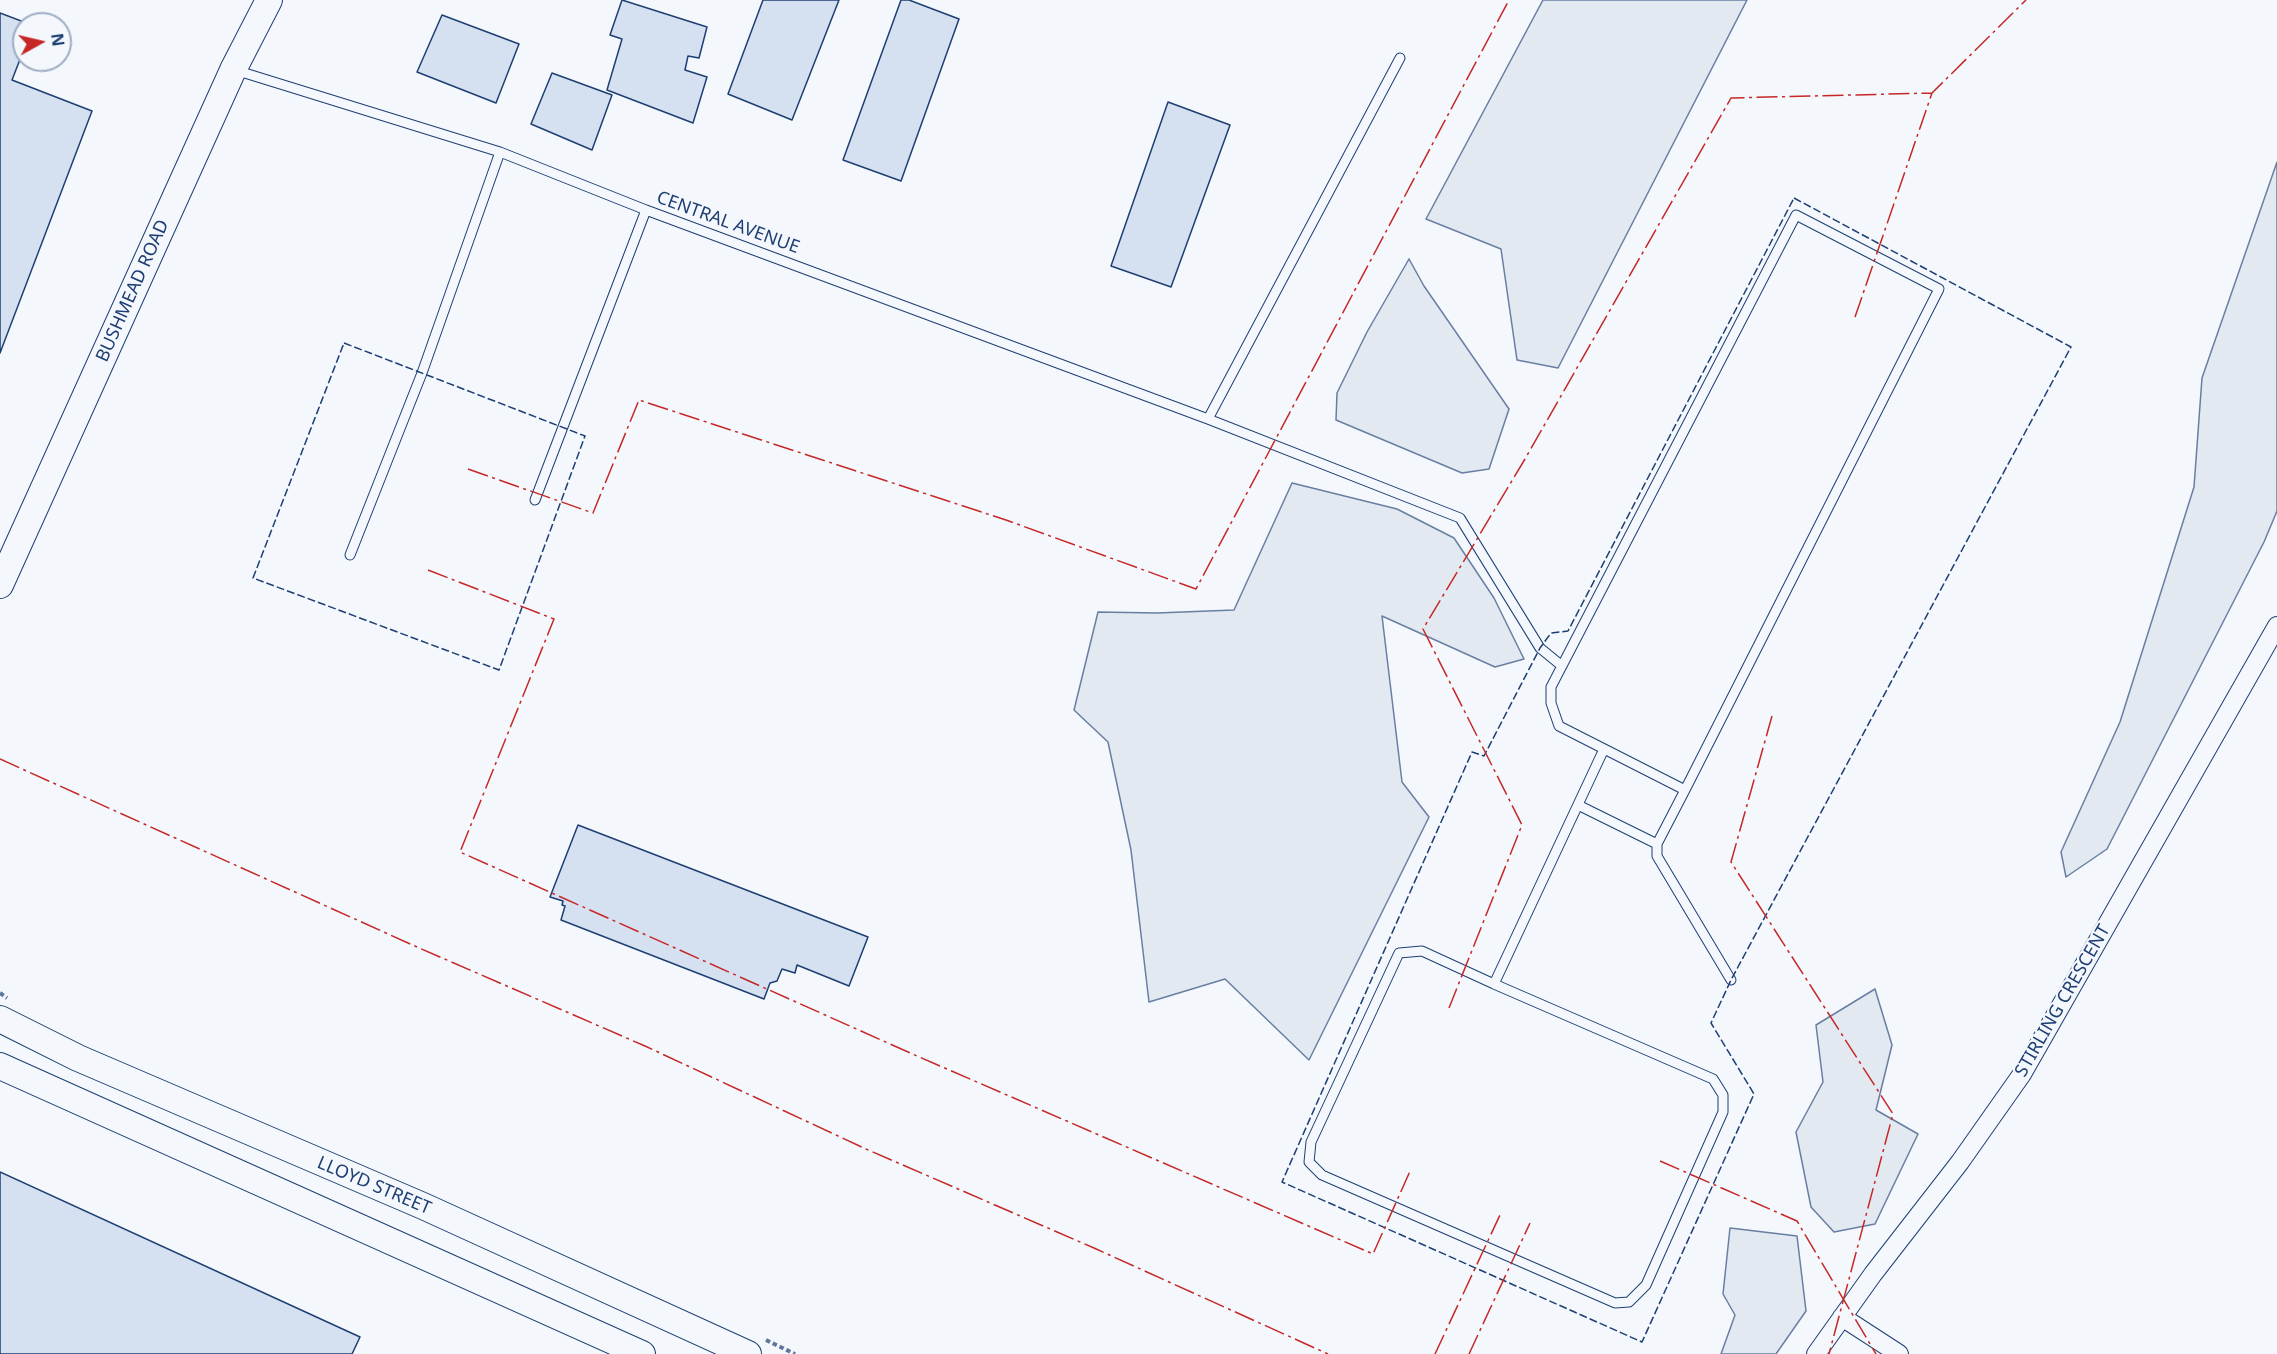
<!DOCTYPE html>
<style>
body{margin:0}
#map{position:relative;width:2277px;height:1354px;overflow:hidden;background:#f4f7fb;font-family:"Noto Sans",sans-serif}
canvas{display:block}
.north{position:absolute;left:12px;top:12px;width:60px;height:60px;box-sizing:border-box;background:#f4f7fb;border:2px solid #9eadc5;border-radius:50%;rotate:82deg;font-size:16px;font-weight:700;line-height:24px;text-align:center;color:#1d3f73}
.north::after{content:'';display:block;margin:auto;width:21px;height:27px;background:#c62828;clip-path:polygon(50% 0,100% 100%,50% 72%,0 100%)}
</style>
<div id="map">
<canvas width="2277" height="1354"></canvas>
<div class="north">N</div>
</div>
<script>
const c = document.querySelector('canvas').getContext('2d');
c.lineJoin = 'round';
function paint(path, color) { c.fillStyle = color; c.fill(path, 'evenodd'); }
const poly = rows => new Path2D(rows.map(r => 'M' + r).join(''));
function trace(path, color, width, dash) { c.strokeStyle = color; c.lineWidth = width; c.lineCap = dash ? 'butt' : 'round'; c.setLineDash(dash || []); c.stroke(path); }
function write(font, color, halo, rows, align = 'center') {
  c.font = font + ' "Noto Sans",sans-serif'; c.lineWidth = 4.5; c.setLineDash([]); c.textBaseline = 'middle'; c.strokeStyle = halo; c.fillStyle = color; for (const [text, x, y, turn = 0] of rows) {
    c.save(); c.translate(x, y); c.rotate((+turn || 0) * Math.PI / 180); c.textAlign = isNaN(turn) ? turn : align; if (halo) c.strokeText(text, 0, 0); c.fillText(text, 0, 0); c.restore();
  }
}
const green = poly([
 [1543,0,1747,0,1558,368,1517,360,1501,249,1426,219,1543,0],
 [2277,162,2277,511,2264,542,2107,849,2066,877,2061,852,2120,722,2194,487,2202,378,2277,162],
 [1409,259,1424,286,1509,409,1489,469,1462,473,1336,420,1337,393,1367,332,1409,259],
 [1292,483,1397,509,1454,538,1494,598,1524,659,1495,667,1382,616,1402,782,1429,817,1309,1060,1225,979,1149,1002,1131,850,1108,742,1074,710,1098,612,1157,613,1234,610,1292,483],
 [1875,989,1892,1045,1876,1110,1918,1134,1875,1224,1834,1232,1811,1207,1796,1132,1823,1082,1816,1025,1875,989],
 [1730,1228,1797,1236,1806,1311,1776,1354,1721,1354,1735,1315,1723,1294,1730,1228]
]);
paint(green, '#e3e9f0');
trace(green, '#687fa3', 1.5);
const building = poly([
 [622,0,707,27,699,58,688,56,685,70,707,77,693,123,607,90,622,39,610,35,622,0],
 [763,0,839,0,792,120,728,94,763,0],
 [901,0,909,0,959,19,901,181,843,160,901,0],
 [0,13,29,24,24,24,24,49,12,80,92,111,0,353,0,13],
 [442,15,519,44,496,103,417,72,442,15],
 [552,73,612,95,592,150,531,124,552,73],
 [1168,102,1230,125,1171,287,1111,266,1168,102],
 [578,825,868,937,849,986,797,965,795,973,782,969,777,981,770,983,764,999,561,920,565,906,562,905,563,901,550,897,578,825],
 [0,1172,360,1337,352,1354,0,1354,0,1172]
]);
paint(building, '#d5e0f0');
trace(building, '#1d3f73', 1.5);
const lane = poly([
 [235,70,500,152,646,210,1208,419,1460,518,1540,648,1562,666],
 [1208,419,1400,58],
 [535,500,646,210],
 [350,555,422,373,500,152],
 [1685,790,1559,726,1551,703,1551,687,1796,215,1939,289,1685,790,1657,844,1657,856,1731,980],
 [1578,805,1657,844],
 [1494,984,1713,1079,1723,1095,1723,1112,1646,1285,1629,1302,1615,1303,1322,1175,1309,1162,1311,1142,1399,953,1422,951,1494,984,1604,749]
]);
const street = poly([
 [1842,1317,1899,1354],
 [1816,1354,1873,1274,1960,1162,2022,1074,2277,626]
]);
const secondary = poly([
 [0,585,233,70,269,0],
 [0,1019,78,1058,423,1206,748,1354],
 [0,1066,642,1354]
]);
trace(lane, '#1d3f73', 11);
trace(street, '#1d3f73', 20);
trace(secondary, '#1d3f73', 28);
trace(poly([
 [0,993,7,998],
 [766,1340,795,1354]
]), '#5e769c', 4, [4.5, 3]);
trace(lane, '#f4f7fb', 9);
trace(street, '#f4f7fb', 18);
trace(secondary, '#f4f7fb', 26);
trace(poly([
 [1794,198,2071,347,1731,980,1711,1023,1754,1094,1642,1342,1282,1182,1472,752,1484,756,1540,648,1551,633,1568,631,1794,198],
 [344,343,585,436,499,670,253,578,344,343]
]), '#1d3f73', 1.5, [8, 3]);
trace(poly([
 [1855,317,1932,93,2026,0],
 [468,469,593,513,639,400,1006,520,1196,589,1509,0],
 [428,570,554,619,460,852,917,1056,1373,1254,1411,1169],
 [1772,716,1731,862,1893,1114,1829,1354],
 [0,759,417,947,645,1046,866,1149,1094,1248,1328,1354],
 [1449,1008,1522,825,1423,629,1525,459,1731,98,1932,93],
 [1660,1161,1797,1221,1876,1354],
 [1435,1354,1500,1215],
 [1469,1354,1530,1223]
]), '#c62828', 1.5, [21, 4.5, 3, 4.5]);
write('18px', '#1d3f73', '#f4f7fb', [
 ["CENTRAL AVENUE",728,223,20],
 ["BUSHMEAD ROAD",133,291,-66],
 ["STIRLING CRESCENT",2063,1001,-60],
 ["LLOYD STREET",374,1186,23]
]);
</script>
